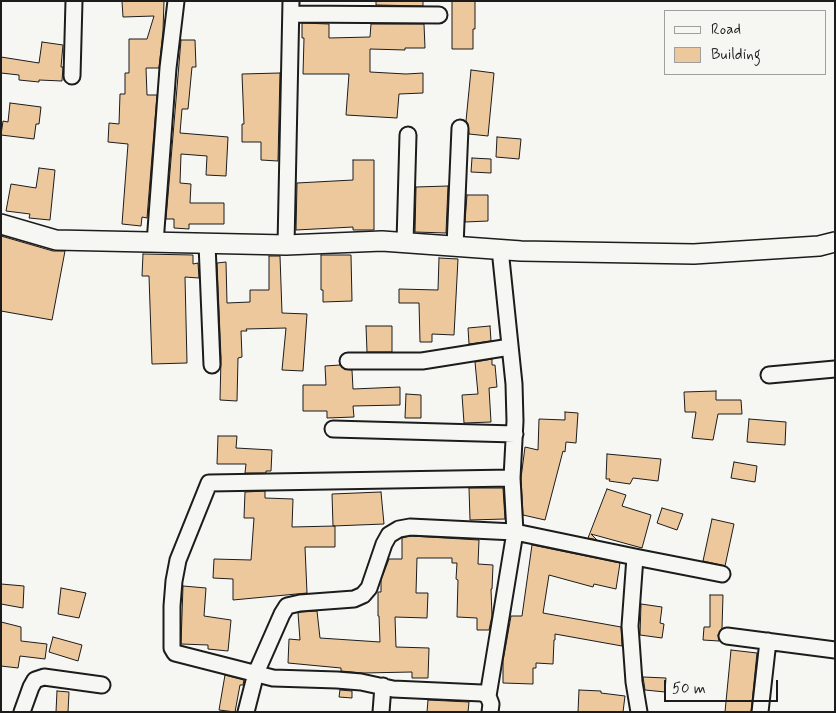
<!DOCTYPE html>
<style>
body{margin:0}
#map{position:relative;width:836px;height:713px;overflow:hidden;background:#f6f6f2;font-family:Mynerve,sans-serif}
canvas{display:block}
.frame{position:absolute;inset:0;border:2px solid #1c1c1c;pointer-events:none}
.legend{position:absolute;left:664px;top:10px;width:162px;height:65px;box-sizing:border-box;background:#f6f6f2;border:1px solid #9f9f9c;margin:0;padding:6px 9px;list-style:none;font-size:15px;color:#1c1c1c}
.legend li{display:flex;align-items:center;gap:10px;height:25px}
.legend b{width:25px;border:1px solid #9f9f9c}
.scale{position:absolute;left:664px;top:680px;width:114px;height:22px;box-sizing:border-box;border:2px solid #1c1c1c;border-top:0;padding-left:6px;font-size:15px;line-height:18px;white-space:nowrap;color:#1c1c1c;-webkit-text-stroke:4px #f6f6f2;paint-order:stroke}
</style>
<div id="map">
<canvas width="836" height="713"></canvas>
<div class="frame"></div>
<ul class="legend">
<li><b style="height:6px;background:#f6f6f2"></b>Road</li>
<li><b style="height:14px;background:#edc89d"></b>Building</li>
</ul>
<div class="scale">50 m</div>
</div>
<script>
const c = document.querySelector('canvas').getContext('2d');
c.lineJoin = 'round';
function paint(path, color) { c.fillStyle = color; c.fill(path, 'evenodd'); }
const poly = rows => new Path2D(rows.map(r => 'M' + r).join(''));
function trace(path, color, width, dash) { c.strokeStyle = color; c.lineWidth = width; c.lineCap = dash ? 'butt' : 'round'; c.setLineDash(dash || []); c.stroke(path); }
const building = poly([
 [122,1,164,1,163,31,159,68,146,68,147,95,157,95,147,218,142,217,141,226,122,224,128,144,108,142,109,123,119,124,120,94,125,94,125,73,129,73,129,39,147,39,154,16,123,17,122,1],
 [376,1,423,1,423,6,376,5,376,1],
 [452,1,475,1,475,29,473,29,473,49,452,49,452,1],
 [302,23,329,24,329,38,370,37,371,24,424,24,425,48,405,48,405,50,370,49,370,72,406,74,423,73,423,93,399,94,397,118,346,115,349,74,303,74,304,38,302,38,302,23],
 [181,40,195,40,196,67,192,67,188,109,182,109,180,133,228,137,226,176,206,175,207,156,181,154,180,183,191,184,190,203,224,203,224,224,189,224,189,229,174,228,174,219,166,219,181,40],
 [42,42,63,45,61,67,63,67,62,81,39,80,39,82,19,80,19,75,1,73,1,57,39,63,42,42],
 [471,70,494,73,488,136,469,134,468,124,466,121,471,70],
 [280,73,278,161,261,160,261,142,242,142,242,124,244,124,242,74,280,73],
 [10,103,41,107,39,124,36,124,34,139,1,135,3,121,8,122,10,103],
 [497,137,521,139,519,159,496,157,497,137],
 [472,158,491,159,491,173,471,172,472,158],
 [353,160,374,160,374,230,353,230,353,227,296,230,297,183,353,180,353,160],
 [39,168,55,170,50,220,29,218,30,214,6,211,11,184,36,188,39,168],
 [448,186,446,233,415,232,416,187,448,186],
 [467,195,488,195,488,221,465,222,467,195],
 [1,236,53,251,65,251,52,320,1,311,1,236],
 [143,254,193,255,193,264,198,263,199,278,185,277,187,363,152,364,149,276,142,276,143,254],
 [321,255,351,255,352,301,323,302,323,290,321,290,321,255],
 [269,256,280,256,282,313,307,314,303,371,282,370,286,328,246,329,247,331,241,331,242,357,238,358,237,401,220,400,221,358,217,263,226,262,227,303,250,302,250,290,269,290,269,256],
 [439,258,458,259,454,335,432,334,432,342,420,342,419,303,399,303,399,289,438,290,439,258],
 [366,326,392,326,392,352,367,352,366,326],
 [490,326,491,341,469,344,468,328,490,326],
 [492,359,492,365,495,365,497,387,489,388,491,422,464,423,462,395,478,394,475,362,492,359],
 [340,365,344,369,352,370,353,389,400,387,400,405,353,406,354,417,327,418,327,411,303,411,303,385,326,385,325,366,340,365],
 [716,391,716,400,741,400,742,414,718,414,713,440,692,438,696,412,685,412,684,392,716,391],
 [406,394,421,395,421,418,405,418,406,394],
 [565,412,578,413,576,443,566,442,565,452,563,451,545,520,523,515,521,478,525,447,538,450,539,419,565,420,565,412],
 [749,419,786,422,785,445,747,442,749,419],
 [218,436,237,436,236,448,272,450,271,471,266,471,266,473,245,473,246,464,217,464,218,436],
 [607,454,661,459,658,481,633,478,630,484,609,481,610,479,606,479,607,454],
 [734,462,757,466,755,482,731,478,734,462],
 [469,488,503,488,505,519,470,520,469,488],
 [607,489,626,495,622,506,651,515,642,548,591,534,597,540,588,538,607,489],
 [265,491,265,498,293,499,292,527,335,526,335,547,305,547,307,593,233,600,233,579,213,578,214,559,251,560,254,518,244,518,245,492,265,491],
 [381,492,384,524,333,526,332,494,381,492],
 [662,508,683,514,677,530,657,523,662,508],
 [712,519,734,524,725,566,703,561,712,519],
 [411,536,479,540,478,564,493,565,492,589,491,589,492,616,489,630,477,630,477,618,457,617,458,580,456,579,457,563,452,563,452,558,417,558,416,593,428,593,427,618,395,617,396,647,429,648,428,678,412,678,412,672,363,673,341,671,341,668,288,663,289,639,300,640,298,613,301,612,317,611,320,638,380,642,379,616,378,616,378,592,381,592,381,580,389,559,402,559,402,538,411,536],
 [532,545,620,563,616,589,594,584,593,587,549,575,543,613,621,627,622,646,555,634,555,640,554,640,553,664,536,663,536,668,533,668,533,684,503,683,503,661,511,616,522,616,532,545],
 [1,584,24,586,23,608,1,604,1,584],
 [183,586,206,588,204,616,231,620,228,651,208,649,208,645,181,644,183,586],
 [61,588,86,593,79,618,58,614,61,588],
 [710,595,723,595,722,628,718,635,719,641,703,640,704,627,710,627,710,595],
 [641,604,662,607,660,623,664,624,662,638,640,635,641,604],
 [1,622,21,627,21,641,47,644,45,659,20,656,18,668,1,666,1,622],
 [53,637,82,645,78,661,49,652,53,637],
 [731,650,757,653,751,712,725,712,731,650],
 [225,675,244,680,243,685,240,685,235,712,219,710,225,675],
 [643,677,666,678,665,692,645,690,643,677],
 [340,690,352,691,352,698,339,697,340,690],
 [579,690,601,691,601,693,625,696,623,712,578,712,579,690],
 [57,691,69,692,68,712,56,712,57,691],
 [428,700,469,702,468,712,427,712,428,700]
]);
paint(building, '#edc89d');
trace(building, '#1c1c1c', 1);
const minor = poly([
 [291,14,439,15],
 [72,76,74,1],
 [405,242,408,135],
 [155,243,168,68,176,1],
 [207,244,212,365],
 [286,245,291,1],
 [455,246,460,128],
 [348,361,422,361,510,347],
 [769,375,835,369],
 [333,429,515,434],
 [635,557,630,626,634,682,639,712],
 [727,636,835,650],
 [488,696,515,532,512,478,515,421,514,384,500,249],
 [22,712,31,687,35,680,44,677,102,685],
 [246,712,256,673,282,614,287,606,300,603,354,599,363,595,369,588,384,544,389,535,399,529,410,527,515,532,635,557,722,574],
 [381,712,383,686],
 [490,712,491,704,488,696,482,693,393,689,361,682,337,680,273,678,175,653,172,648,172,606,174,581,178,560,209,483,512,478],
 [760,712,768,641]
]);
const tertiary = poly([
 [1,224,56,240,286,245,382,241,521,251,694,254,819,246,835,242]
]);
trace(minor, '#1c1c1c', 19);
trace(tertiary, '#1c1c1c', 22);
trace(minor, '#f6f6f2', 15);
trace(tertiary, '#f6f6f2', 19);
</script>
